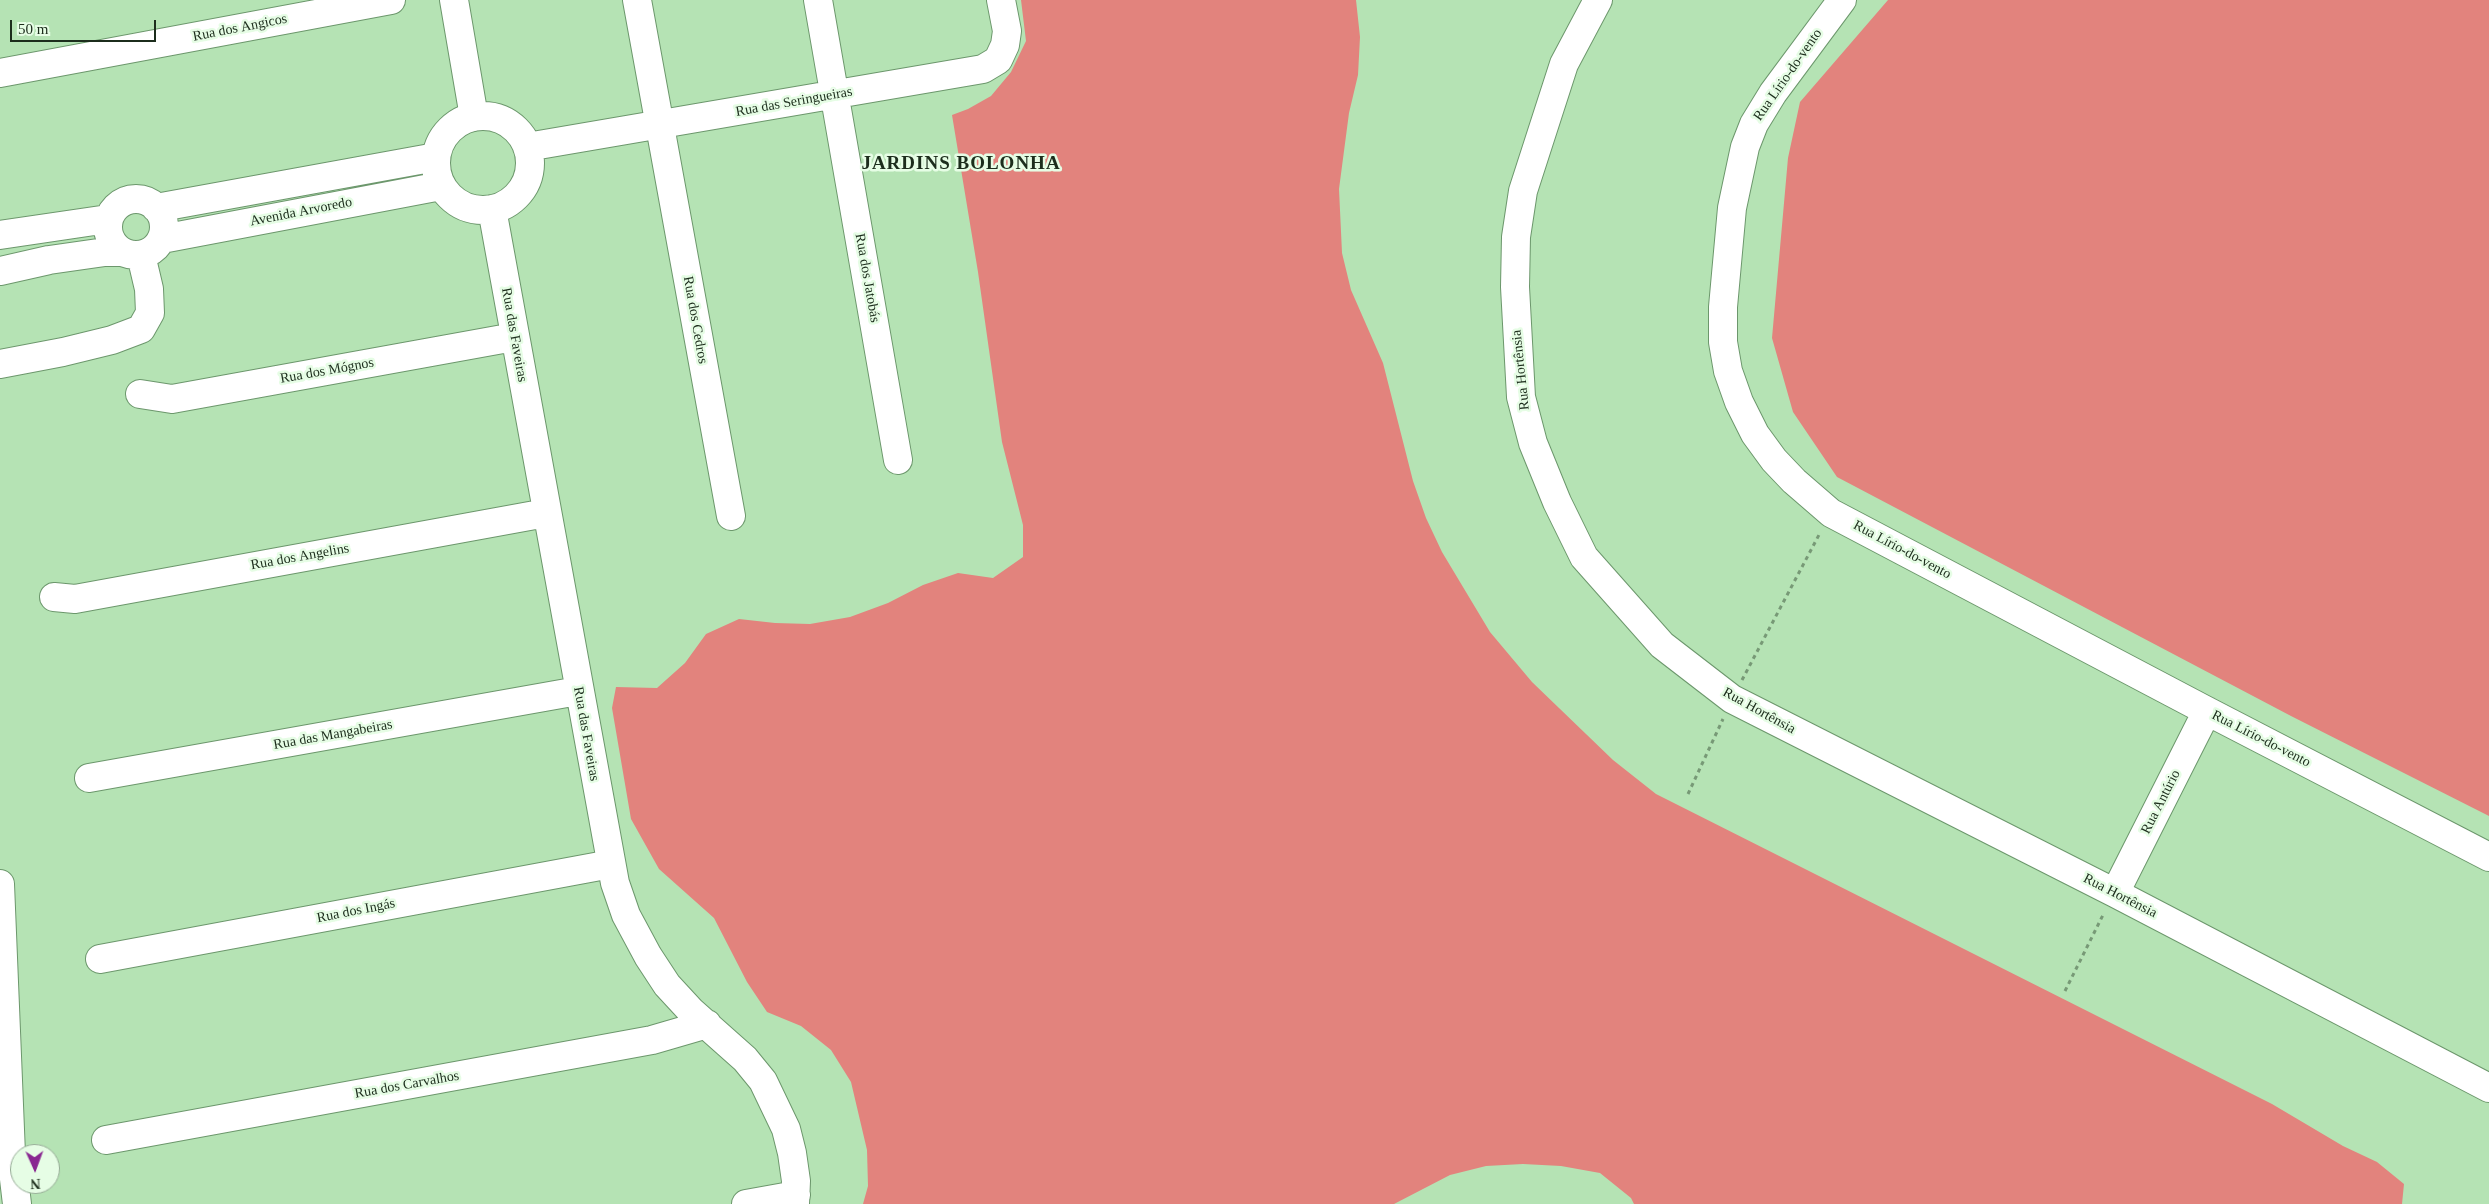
<!DOCTYPE html>
<meta charset="utf-8">
<style>
body{margin:0}
#map{position:relative;width:2489px;height:1204px;overflow:hidden;background:#b5e3b4;font-family:Georgia,serif}
canvas{display:block}
.north{position:absolute;left:10px;top:1144px;width:50px;height:50px;box-sizing:border-box;background:#e6fde5;border:1px solid #95aa95;border-radius:50%;rotate:178deg;font-size:14px;font-weight:700;line-height:20px;text-align:center;color:#1c2d1c}
.north::after{content:'';display:block;margin:auto;width:18px;height:22px;background:#892891;clip-path:polygon(50% 0,100% 100%,50% 72%,0 100%)}
.scale{position:absolute;left:10px;top:20px;width:146px;height:22px;box-sizing:border-box;border:2px solid #1c2d1c;border-top:0;padding-left:6px;font-size:15px;line-height:18px;white-space:nowrap;color:#1c2d1c;-webkit-text-stroke:4px #e6fde5;paint-order:stroke}
</style>
<div id="map">
<canvas width="2489" height="1204"></canvas>
<div class="north">N</div>
<div class="scale">50 m</div>
</div>
<script>
const c = document.querySelector('canvas').getContext('2d');
c.lineJoin = 'round';
function paint(path, color) { c.fillStyle = color; c.fill(path, 'evenodd'); }
const poly = rows => new Path2D(rows.map(r => 'M' + r).join(''));
function trace(path, color, width, dash) { c.strokeStyle = color; c.lineWidth = width; c.lineCap = dash ? 'butt' : 'round'; c.setLineDash(dash || []); c.stroke(path); }
function write(font, color, halo, rows, align = 'center') {
  c.font = font + ' Georgia,serif'; c.lineWidth = 5; c.setLineDash([]); c.textBaseline = 'middle'; c.strokeStyle = halo; c.fillStyle = color; for (const [text, x, y, turn = 0] of rows) {
    c.save(); c.translate(x, y); c.rotate((+turn || 0) * Math.PI / 180); c.textAlign = isNaN(turn) ? turn : align; if (halo) c.strokeText(text, 0, 0); c.fillText(text, 0, 0); c.restore();
  }
}
paint(poly([
 [1021,0,1356,0,1360,37,1358,75,1349,113,1339,189,1342,253,1351,290,1383,363,1413,481,1426,518,1442,552,1490,632,1532,682,1613,760,1656,794,2272,1104,2343,1146,2377,1162,2404,1184,2402,1204,1634,1204,1631,1198,1600,1173,1561,1166,1523,1164,1486,1166,1450,1175,1394,1204,863,1204,868,1186,867,1150,851,1082,831,1050,801,1026,767,1012,747,982,714,918,659,869,631,819,612,708,616,687,657,688,685,663,706,634,739,619,775,623,810,624,850,617,888,603,923,585,958,573,993,578,1023,557,1023,525,1002,442,978,272,952,115,968,109,991,96,1011,72,1026,41],
 [1888,0,2489,0,2489,816,2291,716,1837,477,1793,412,1772,338,1788,158,1800,102]
]), '#e2837d');
const minor = poly([
 [454,0,474,117],
 [637,0,731,516],
 [818,0,898,460],
 [1598,0,1564,64,1523,191,1516,237,1515,287,1521,397,1533,443,1557,502,1584,557,1662,645,1732,699,2115,893,2489,1088],
 [1842,0,1773,93,1754,124,1745,147,1732,208,1723,307,1723,342,1728,371,1739,402,1755,434,1774,460,1794,481,1831,513,2207,711,2489,857],
 [0,73,391,0],
 '436 163a47 47 0 1 1 94 0a47 47 0 1 1-94 0Z',
 [527,147,983,69,998,60,1005,45,1007,31,1001,0],
 '108 227a28 28 0 1 1 56 0a28 28 0 1 1-56 0Z',
 [156,208,436,157],
 [492,209,615,883,626,915,648,956,667,985,691,1011,745,1059,763,1081,786,1129,792,1153,796,1181,795,1204],
 [0,235,108,219],
 [162,239,441,186],
 [0,271,49,260,105,252,122,252],
 [0,364,63,352,112,340,141,329,150,313,149,289,141,255],
 [140,394,172,399,514,337],
 [54,597,75,599,546,513],
 [89,778,578,691],
 [0,884,11,1154,17,1204],
 [2115,893,2207,711],
 [100,959,611,864],
 [106,1140,652,1040,707,1024],
 [746,1204,796,1195]
]);
trace(minor, '#6c976c', 30);
trace(poly([
 [1742,680,1820,533],
 [1688,794,1723,719],
 [2065,991,2104,913]
]), '#779976', 3, [4, 4]);
trace(minor, '#fff', 28);
write('14px', '#1c2d1c', '#e6fde5', [
 ["Rua dos Angicos",240,28,-11],
 ["Rua Lírio-do-vento",1788,75,-55],
 ["Rua das Seringueiras",794,102,-10],
 ["Avenida Arvoredo",301,212,-11],
 ["Rua dos Jatobás",867,278,80],
 ["Rua dos Cedros",695,320,80],
 ["Rua das Faveiras",514,335,80],
 ["Rua Hortênsia",1521,370,-96],
 ["Rua dos Mógnos",327,371,-10],
 ["Rua Lírio-do-vento",1902,550,28],
 ["Rua dos Angelins",300,557,-10],
 ["Rua Hortênsia",1759,711,29],
 ["Rua das Faveiras",586,734,80],
 ["Rua das Mangabeiras",333,735,-10],
 ["Rua Lírio-do-vento",2261,739,27],
 ["Rua Antúrio",2161,802,-63],
 ["Rua Hortênsia",2120,896,27],
 ["Rua dos Ingás",356,911,-11],
 ["Rua dos Carvalhos",407,1085,-10]
]);
c.letterSpacing = '1px';
write('bold 19px', '#1c2d1c', '#e6fde5', [
 ["JARDINS BOLONHA",961,164]
]);
c.letterSpacing = '0px';
</script>
